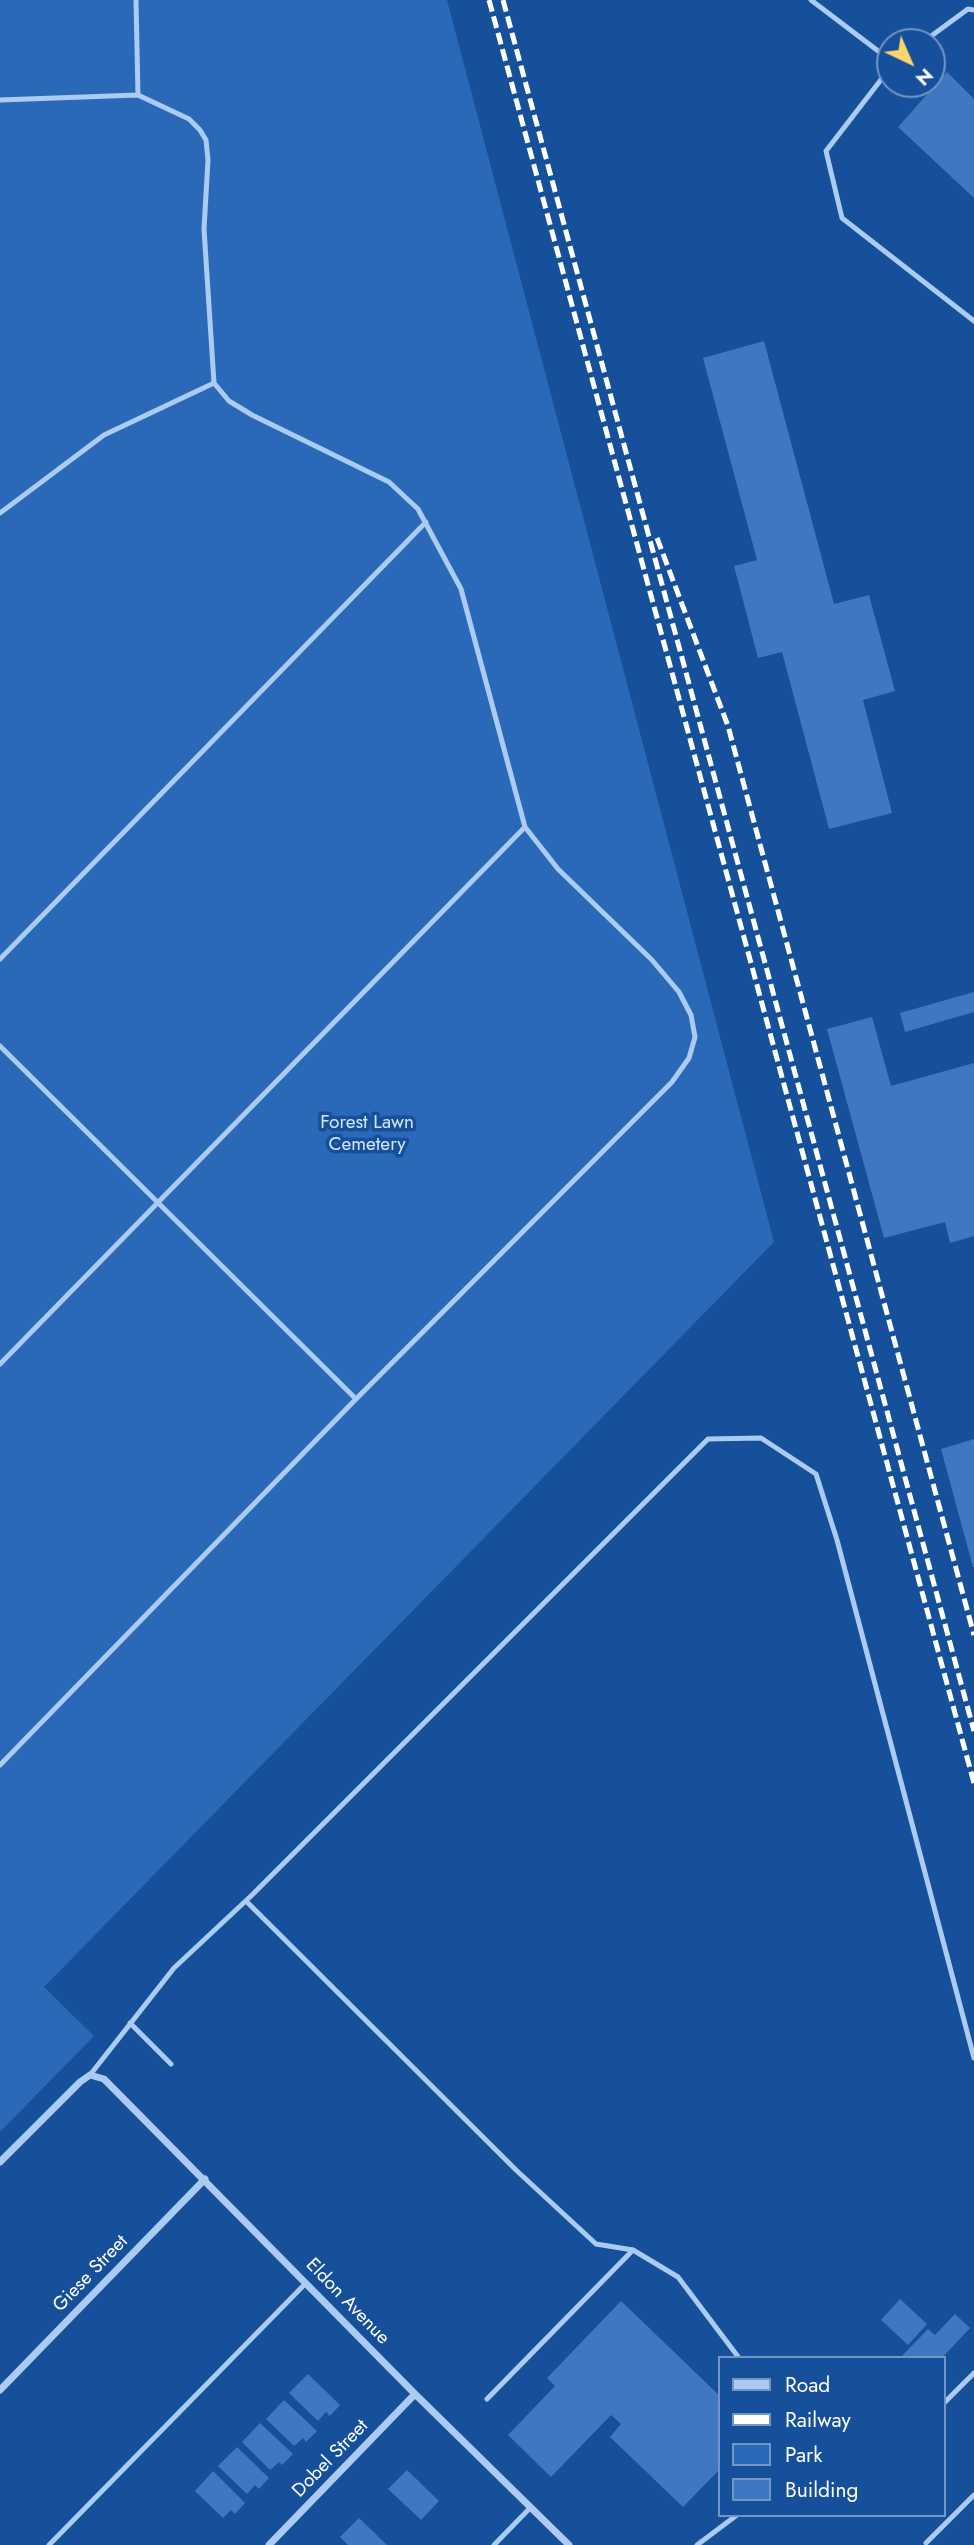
<!DOCTYPE html>
<style>
body{margin:0}
#map{position:relative;width:974px;height:2545px;overflow:hidden;background:#164f9a;font-family:Jost,sans-serif}
canvas{display:block}
.legend{position:absolute;left:718px;top:2356px;width:228px;height:161px;box-sizing:border-box;background:#164f9a;border:2px solid #7395c2;margin:0;padding:9px 12px;list-style:none;font-size:21px;color:#fff}
.legend li{display:flex;align-items:center;gap:14px;height:35px}
.legend b{width:35px;border:2px solid #7395c2}
.north{position:absolute;left:876px;top:28px;width:70px;height:70px;box-sizing:border-box;background:#164f9a;border:2px solid #7395c2;border-radius:50%;rotate:136deg;font-size:19px;font-weight:700;line-height:28px;text-align:center;color:#fff}
.north::after{content:'';display:block;margin:auto;width:24px;height:32px;background:#ffd66d;clip-path:polygon(50% 0,100% 100%,50% 72%,0 100%)}
</style>
<div id="map">
<canvas width="974" height="2545"></canvas>
<ul class="legend">
<li><b style="height:9px;background:#abcbf2"></b>Road</li>
<li><b style="height:9px;background:#fff"></b>Railway</li>
<li><b style="height:19px;background:#2a69b8"></b>Park</li>
<li><b style="height:19px;background:#3f78c1"></b>Building</li>
</ul>
<div class="north">N</div>
</div>
<script>
const c = document.querySelector('canvas').getContext('2d');
c.lineJoin = 'round';
function paint(path, color) { c.fillStyle = color; c.fill(path, 'evenodd'); }
const poly = rows => new Path2D(rows.map(r => 'M' + r).join(''));
function trace(path, color, width, dash) { c.strokeStyle = color; c.lineWidth = width; c.lineCap = dash ? 'butt' : 'round'; c.setLineDash(dash || []); c.stroke(path); }
function write(font, color, halo, rows, align = 'center') {
  c.font = font + ' Jost,sans-serif'; c.lineWidth = 7; c.setLineDash([]); c.textBaseline = 'middle'; c.strokeStyle = halo; c.fillStyle = color; for (const [text, x, y, turn = 0] of rows) {
    c.save(); c.translate(x, y); c.rotate((+turn || 0) * Math.PI / 180); c.textAlign = isNaN(turn) ? turn : align; if (halo) c.strokeText(text, 0, 0); c.fillText(text, 0, 0); c.restore();
  }
}
paint(poly([
 [0,0,447,0,774,1242,44,1987,94,2036,0,2132]
]), '#2a69b8');
paint(poly([
 [947,72,974,99,974,198,898,127],
 [764,341,834,604,869,595,895,691,863,700,892,813,829,829,782,652,758,658,734,566,757,560,703,358],
 [974,992,974,1012,905,1032,900,1013],
 [872,1017,891,1086,974,1063,974,1236,950,1243,945,1222,884,1238,827,1029],
 [974,1439,974,1567,973,1567,941,1449],
 [900,2299,927,2324,908,2345,881,2320],
 [621,2301,720,2396,720,2469,683,2507,610,2437,621,2424,611,2415,551,2477,508,2435,555,2386,547,2378],
 [955,2314,970,2328,942,2358,900,2358,928,2329,935,2335],
 [308,2374,340,2405,330,2416,326,2412,318,2421,289,2393],
 [284,2400,317,2431,306,2442,303,2438,294,2446,266,2419],
 [260,2423,293,2454,282,2465,279,2462,270,2470,242,2442],
 [237,2447,269,2478,259,2489,255,2485,247,2494,218,2466],
 [407,2470,439,2501,421,2520,388,2489],
 [213,2471,245,2503,235,2514,231,2510,223,2518,195,2491],
 [359,2518,387,2545,348,2545,340,2537]
]), '#3f78c1');
trace(poly([
 [136,0,138,95],
 [811,0,890,60],
 [923,42,968,9,974,10],
 [890,68,826,151,842,218,974,321],
 [0,100,138,95,189,119,200,130,206,140,208,160,204,229,214,383,229,401,252,415,389,482,418,509,461,589,525,827,0,1364],
 [0,513,104,435,214,383],
 [0,959,426,522],
 [0,1046,356,1399],
 [0,1765,356,1399,672,1082,689,1058,695,1037,691,1015,679,992,652,960,558,869,525,827],
 [246,1901,516,2170,596,2244,633,2250,678,2277,739,2358],
 [130,2023,171,2064],
 [90,2075,174,1968,252,1895,708,1439,761,1438,816,1474,837,1540,974,2058],
 [487,2399,633,2250],
 [944,2403,974,2373],
 [926,2543,974,2495],
 [49,2545,306,2283],
 [494,2545,531,2507],
 [697,2545,737,2515]
]), '#abcbf2', 5);
trace(poly([
 [0,2162,80,2082,90,2075,104,2079,415,2394,569,2545],
 [0,2390,205,2179],
 [269,2545,415,2394]
]), '#abcbf2', 7);
trace(poly([
 [489,0,974,1783],
 [503,0,974,1731],
 [657,538,728,726,974,1635]
]), '#fff', 5, [12, 5]);
write('19px', '#d3e6fc', '#164f9a', [
 ["Forest Lawn",367,1123],
 ["Cemetery",367,1145]
]);
write('19px', '#fff', '#164f9a', [
 ["Giese Street",91,2274,-46],
 ["Eldon Avenue",347,2302,46],
 ["Dobel Street",331,2459,-46]
]);
</script>
